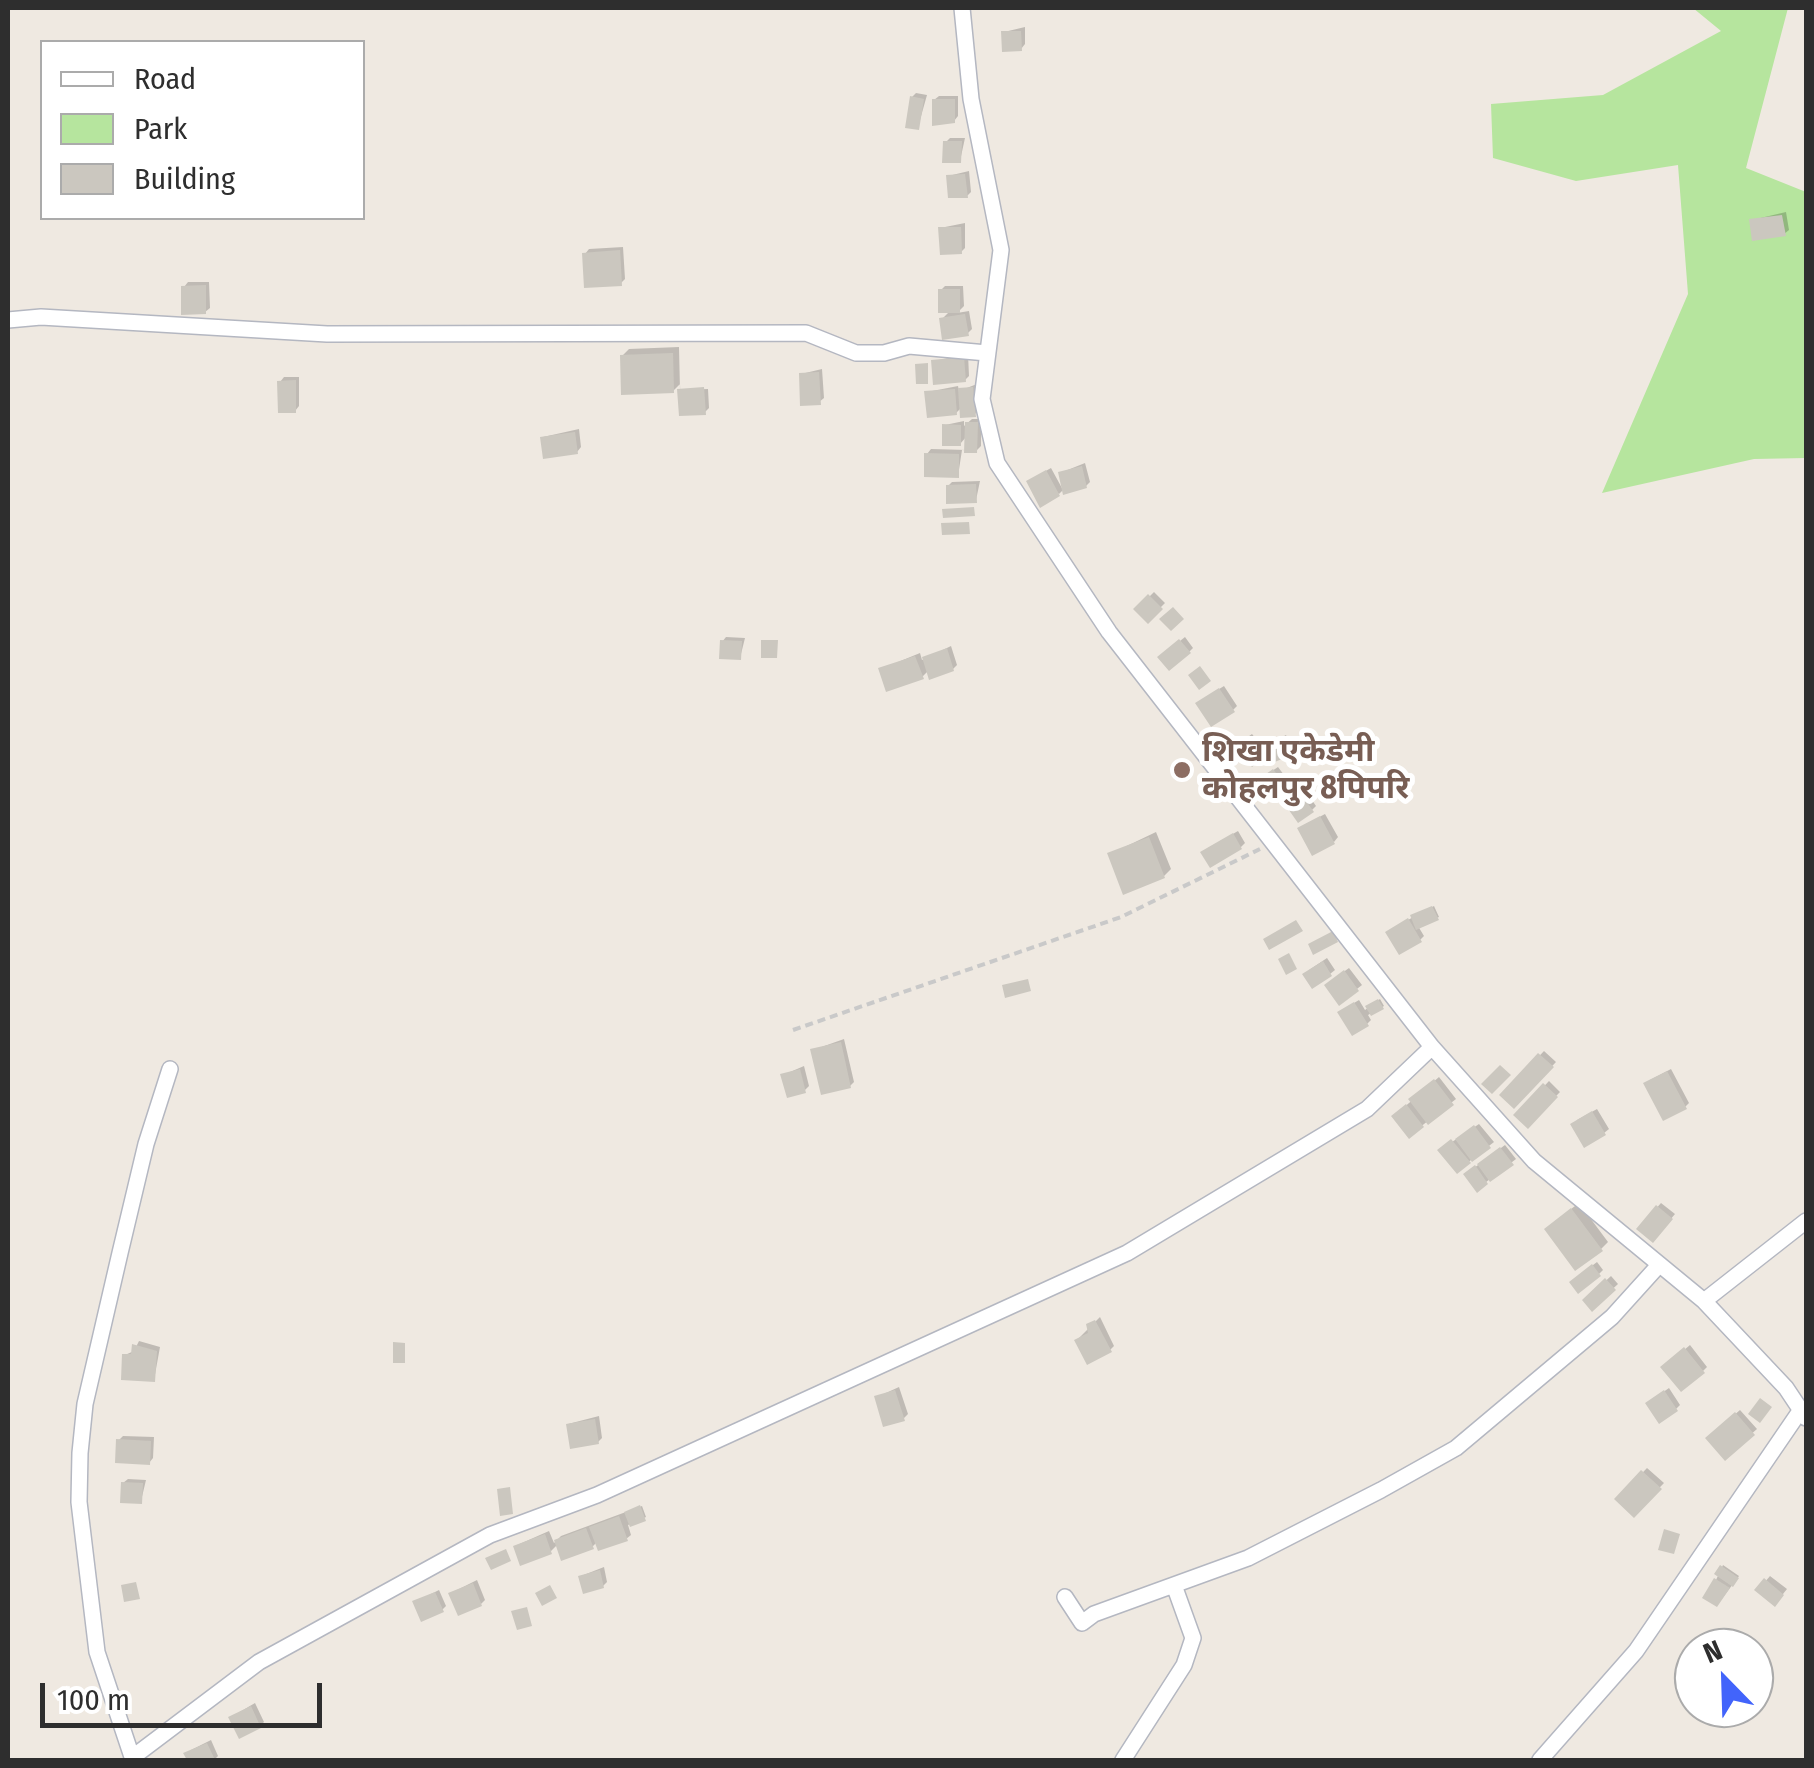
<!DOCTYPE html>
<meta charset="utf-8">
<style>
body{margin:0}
#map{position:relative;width:1814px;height:1768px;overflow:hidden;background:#efe9e1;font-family:"Fira Sans Condensed",sans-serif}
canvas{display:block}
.frame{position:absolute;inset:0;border:10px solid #2e2e2e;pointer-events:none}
.legend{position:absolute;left:40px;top:40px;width:325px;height:180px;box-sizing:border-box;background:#fff;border:2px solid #ababab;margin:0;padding:12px 18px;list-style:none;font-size:30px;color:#2e2e2e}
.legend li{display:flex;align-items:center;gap:20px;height:50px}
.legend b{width:50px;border:2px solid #ababab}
.north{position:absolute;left:1674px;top:1628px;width:100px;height:100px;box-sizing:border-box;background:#fff;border:2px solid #ababab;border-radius:50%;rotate:337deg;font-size:28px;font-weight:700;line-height:40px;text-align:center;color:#2e2e2e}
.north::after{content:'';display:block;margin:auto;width:35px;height:45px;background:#4264fb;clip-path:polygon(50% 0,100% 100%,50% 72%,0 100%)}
.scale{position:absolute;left:40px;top:1683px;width:282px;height:45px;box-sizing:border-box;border:5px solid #2e2e2e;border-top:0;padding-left:12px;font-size:30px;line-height:35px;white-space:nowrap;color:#2e2e2e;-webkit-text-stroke:8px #fff;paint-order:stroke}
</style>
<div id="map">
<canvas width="1814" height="1768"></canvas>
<div class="frame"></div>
<ul class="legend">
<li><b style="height:12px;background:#fff"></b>Road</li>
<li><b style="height:28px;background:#b6e59e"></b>Park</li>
<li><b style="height:28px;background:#cbc7bf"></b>Building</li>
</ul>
<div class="north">N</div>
<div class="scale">100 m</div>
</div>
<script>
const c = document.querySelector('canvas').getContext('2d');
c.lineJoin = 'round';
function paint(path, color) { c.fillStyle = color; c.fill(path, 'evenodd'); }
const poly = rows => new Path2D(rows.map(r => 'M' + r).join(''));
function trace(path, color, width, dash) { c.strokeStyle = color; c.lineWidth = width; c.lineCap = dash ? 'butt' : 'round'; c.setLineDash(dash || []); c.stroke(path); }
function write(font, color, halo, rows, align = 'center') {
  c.font = font + ' "Fira Sans Condensed","Noto Sans Devanagari",sans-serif'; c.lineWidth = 10; c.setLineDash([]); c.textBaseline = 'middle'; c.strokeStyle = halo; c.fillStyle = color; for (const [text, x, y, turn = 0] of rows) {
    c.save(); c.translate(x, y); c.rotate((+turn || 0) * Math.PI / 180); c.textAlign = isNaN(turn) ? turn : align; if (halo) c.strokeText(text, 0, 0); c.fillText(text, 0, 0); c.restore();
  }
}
paint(poly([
 [1693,8,1788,8,1746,168,1806,192,1806,458,1754,459,1602,493,1688,294,1678,165,1576,181,1493,158,1491,104,1603,95,1721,31]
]), '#b6e59e');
paint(poly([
 [1025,27,1025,44,1021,49,1004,32],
 [916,93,927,95,918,127,912,97],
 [939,96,958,96,958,116,954,121,934,100],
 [950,138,965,138,960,161,946,142],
 [969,171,971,192,967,196,948,176],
 [1786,212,1789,230,1784,234,1752,220],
 [965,223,965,248,961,252,940,228],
 [623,247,625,279,621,283,585,254,589,249],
 [188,282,209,282,210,308,205,312,184,287],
 [945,286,963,286,964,306,957,313,969,311,972,329,968,333,942,319,950,311,941,290],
 [679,347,680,390,708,389,709,408,705,412,681,414,680,384,673,391,622,356,629,349],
 [968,354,969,376,965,380,934,361],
 [822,369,824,398,819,402,801,374],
 [284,377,299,377,299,406,295,411,280,382],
 [977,384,979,410,975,414,962,407,956,413,927,392,958,386,959,391],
 [972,419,981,419,981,446,976,451,962,450,958,476,927,454,931,449,967,450,967,436,960,444,945,425,964,421,964,426],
 [579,429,581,447,577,452,543,437],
 [1085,463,1090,482,1086,486,1060,473],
 [1051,468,1063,490,1059,494,1033,478],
 [980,481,976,500,948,486,952,482],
 [1154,592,1165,603,1148,620,1137,609],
 [726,637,745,638,740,658,722,642],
 [1185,637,1193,648,1189,652,1165,653],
 [951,646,957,665,953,669,929,670,922,677,881,669,920,653,922,660],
 [1224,686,1237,706,1233,710,1203,699],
 [1252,734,1263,748,1286,735,1292,750,1287,754,1267,751,1262,756,1242,741],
 [1278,767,1290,783,1286,787,1266,775],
 [1305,790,1316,806,1312,810,1292,799],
 [1325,814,1338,837,1334,842,1304,825],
 [1238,831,1245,843,1241,847,1208,848],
 [1156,832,1171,869,1164,876,1110,854],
 [1434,906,1439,917,1418,926,1424,936,1420,940,1393,928],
 [1327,958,1335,970,1330,974,1309,970],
 [1349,968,1362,985,1339,1003,1331,981],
 [1380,999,1384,1006,1368,1015,1371,1020,1367,1024,1344,1009,1359,1000,1365,1010],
 [844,1039,854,1082,850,1086,813,1050],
 [1544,1051,1556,1062,1514,1106,1502,1095],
 [804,1066,809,1086,805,1090,783,1075],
 [1671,1069,1689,1103,1685,1107,1650,1080],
 [1439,1077,1456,1099,1410,1135,1394,1116],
 [1549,1081,1560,1092,1528,1125,1517,1115],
 [1597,1109,1609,1129,1604,1133,1577,1120],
 [1479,1124,1494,1142,1457,1171,1440,1150],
 [1505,1145,1516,1159,1477,1189,1466,1174],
 [1579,1203,1608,1242,1601,1249,1554,1222],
 [1661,1203,1675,1214,1653,1240,1639,1228],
 [1597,1262,1603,1270,1599,1274,1576,1278],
 [1611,1276,1618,1284,1592,1308,1585,1300],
 [1100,1317,1114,1346,1110,1350,1077,1340],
 [139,1341,160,1347,154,1380,125,1355,134,1351],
 [1690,1345,1707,1367,1703,1371,1664,1367],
 [899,1387,908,1414,903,1419,877,1397],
 [1669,1388,1680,1405,1676,1409,1652,1400],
 [1740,1410,1757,1429,1725,1457,1708,1438],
 [599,1416,602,1438,598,1442,568,1424],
 [123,1436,154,1437,153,1458,149,1463,119,1440],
 [1647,1468,1664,1483,1634,1514,1617,1499],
 [128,1479,146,1480,141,1501,123,1483],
 [642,1506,646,1517,628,1525,631,1535,626,1539,597,1542,592,1547,558,1544,551,1551,515,1546,549,1531,554,1543,561,1536],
 [1723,1565,1739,1576,1721,1600,1716,1580],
 [604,1567,607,1582,603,1586,581,1576],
 [1770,1576,1787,1589,1775,1604,1758,1590],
 [477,1580,485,1600,481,1604,451,1593],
 [439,1590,446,1606,442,1610,415,1602],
 [255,1703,264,1722,260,1726,231,1717],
 [211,1740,218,1756,214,1760,189,1760,186,1754,191,1750]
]), '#0003');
paint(poly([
 [1001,31,1021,31,1022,51,1002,52],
 [910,96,924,99,919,130,905,128],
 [932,99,955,99,955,123,932,126],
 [943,141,962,141,961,163,942,163],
 [965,174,968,198,948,198,946,175],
 [1782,215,1786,236,1752,241,1749,219],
 [938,227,961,227,962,254,940,255],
 [620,250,622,286,584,288,582,253],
 [206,285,206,314,181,315,181,286],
 [938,289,960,289,960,313,938,313],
 [965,314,969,336,942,340,939,318],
 [673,353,674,393,621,395,620,355],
 [964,357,966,382,933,385,931,360],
 [928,363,928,384,916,384,915,364],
 [819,372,821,405,800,406,799,373],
 [296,380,296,413,278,413,277,381],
 [704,387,706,415,679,416,677,389],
 [973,387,976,417,960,418,958,388],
 [955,389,957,415,927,418,924,391],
 [965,422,978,422,977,453,964,453],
 [942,424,961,425,961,446,942,446],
 [575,432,578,454,543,459,540,437],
 [924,453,959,454,959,478,924,477],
 [1082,466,1087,488,1063,495,1058,472],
 [1046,470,1060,496,1040,508,1026,481],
 [976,484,977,503,946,504,946,485],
 [974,507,975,516,943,518,942,509],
 [969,522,970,534,942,535,941,523],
 [1148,594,1163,609,1148,624,1133,609],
 [1173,607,1184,619,1171,631,1159,619],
 [1179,639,1191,653,1169,671,1157,657],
 [720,640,742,641,741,660,719,659],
 [761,640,778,640,777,658,761,658],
 [947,648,954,671,929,680,922,657],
 [915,656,924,679,886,692,878,668],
 [1200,666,1211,681,1199,690,1188,675],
 [1219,688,1235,712,1211,727,1195,703],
 [1247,736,1264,758,1252,767,1235,745],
 [1282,737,1289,756,1270,764,1262,745],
 [1273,769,1288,789,1275,799,1259,779],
 [1300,793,1314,812,1298,823,1284,803],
 [1320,816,1335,844,1312,856,1297,828],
 [1233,833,1242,849,1210,868,1200,852],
 [1149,837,1165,878,1123,895,1107,853],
 [1432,906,1439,920,1416,930,1410,915],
 [1408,918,1422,942,1399,955,1385,932],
 [1296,920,1303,931,1269,950,1263,939],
 [1333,931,1338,942,1313,955,1308,944],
 [1289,953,1297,969,1286,975,1278,959],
 [1323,961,1332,976,1312,989,1302,974],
 [1344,970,1359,991,1339,1006,1324,985],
 [1028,979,1031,991,1005,998,1002,985],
 [1378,999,1384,1009,1371,1016,1365,1006],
 [1354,1002,1369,1026,1352,1036,1337,1012],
 [841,1042,851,1088,821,1095,810,1049],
 [1538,1053,1554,1067,1514,1109,1499,1095],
 [1500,1065,1511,1075,1492,1094,1481,1084],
 [800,1069,806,1093,787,1098,780,1074],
 [1667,1071,1687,1109,1663,1121,1643,1083],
 [1434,1079,1454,1105,1428,1125,1408,1099],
 [1543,1083,1558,1097,1528,1129,1513,1115],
 [1406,1104,1424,1127,1409,1139,1391,1116],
 [1592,1111,1606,1135,1584,1148,1570,1124],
 [1474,1125,1491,1148,1472,1162,1455,1139],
 [1451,1139,1471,1163,1457,1174,1437,1150],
 [1500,1147,1514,1165,1490,1182,1477,1164],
 [1475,1165,1488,1184,1477,1193,1463,1174],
 [1656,1205,1673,1219,1653,1243,1636,1229],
 [1571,1208,1603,1251,1575,1271,1544,1229],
 [1592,1264,1601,1276,1578,1294,1569,1282],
 [1605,1278,1616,1290,1592,1312,1582,1300],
 [1095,1320,1112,1352,1087,1365,1074,1340,1088,1333,1086,1324],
 [393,1342,405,1343,405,1363,393,1363],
 [132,1344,157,1351,155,1382,121,1380,122,1354,131,1354],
 [1684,1347,1705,1373,1681,1392,1660,1367],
 [895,1390,905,1421,883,1427,874,1396],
 [1664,1390,1678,1411,1659,1424,1645,1403],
 [1760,1398,1772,1407,1760,1423,1748,1414],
 [1735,1412,1755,1435,1725,1461,1705,1438],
 [595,1419,599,1444,570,1449,566,1424],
 [116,1439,151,1441,150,1465,115,1463],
 [1641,1470,1662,1489,1634,1518,1614,1499],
 [121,1482,143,1483,142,1504,120,1503],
 [510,1487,513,1514,500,1516,497,1489],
 [640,1505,646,1521,630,1527,624,1512],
 [619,1516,628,1541,598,1551,589,1527],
 [586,1528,594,1549,561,1561,554,1540],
 [1664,1529,1680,1534,1674,1554,1658,1550],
 [545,1534,552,1554,520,1566,513,1546],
 [506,1549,511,1561,491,1570,485,1558],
 [1720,1565,1739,1578,1733,1587,1714,1574],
 [600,1570,604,1588,583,1594,578,1576],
 [1714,1578,1730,1588,1717,1607,1702,1598],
 [1764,1578,1784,1595,1775,1607,1754,1590],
 [136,1582,140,1599,124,1602,121,1585],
 [473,1583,482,1606,458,1616,448,1593],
 [550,1585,557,1598,542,1606,535,1593],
 [435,1592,444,1612,421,1622,412,1601],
 [527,1607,532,1626,517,1630,511,1611],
 [251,1706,261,1728,239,1739,228,1717],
 [207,1743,215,1760,187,1760,183,1753]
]), '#cbc7bf');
const minor = poly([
 [962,8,971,99,1001,250,982,399,997,463,1109,632,1432,1047,1534,1161,1704,1301,1786,1388,1806,1418],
 [8,320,41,317,327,334,806,333,856,353,884,353,909,346,987,353],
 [1704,1301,1806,1221],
 [1065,1597,1082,1623,1094,1614,1248,1558,1381,1490,1456,1448,1612,1317,1659,1265],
 [133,1757,259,1662,490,1535,597,1495,1127,1253,1367,1109,1432,1047],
 [133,1760,97,1652,79,1502,80,1453,85,1404,120,1253,146,1144,170,1069],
 [1123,1760,1184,1665,1193,1638,1175,1588],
 [1540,1760,1636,1651,1800,1411]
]);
trace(minor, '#b4b7c1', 18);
trace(poly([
 [793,1030,1121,917,1260,849]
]), '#c9c9c9', 4, [8, 5]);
trace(minor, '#fff', 15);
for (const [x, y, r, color] of [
 [1182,770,10,"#8d6e63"]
]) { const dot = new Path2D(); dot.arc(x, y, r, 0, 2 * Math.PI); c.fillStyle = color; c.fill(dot); trace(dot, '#fff', 4); }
write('bold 32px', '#785e54', '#fff', [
 ["शिखा एकेडेमी",1202,752],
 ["कोहलपुर 8पिपरि",1202,789]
], 'left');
</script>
